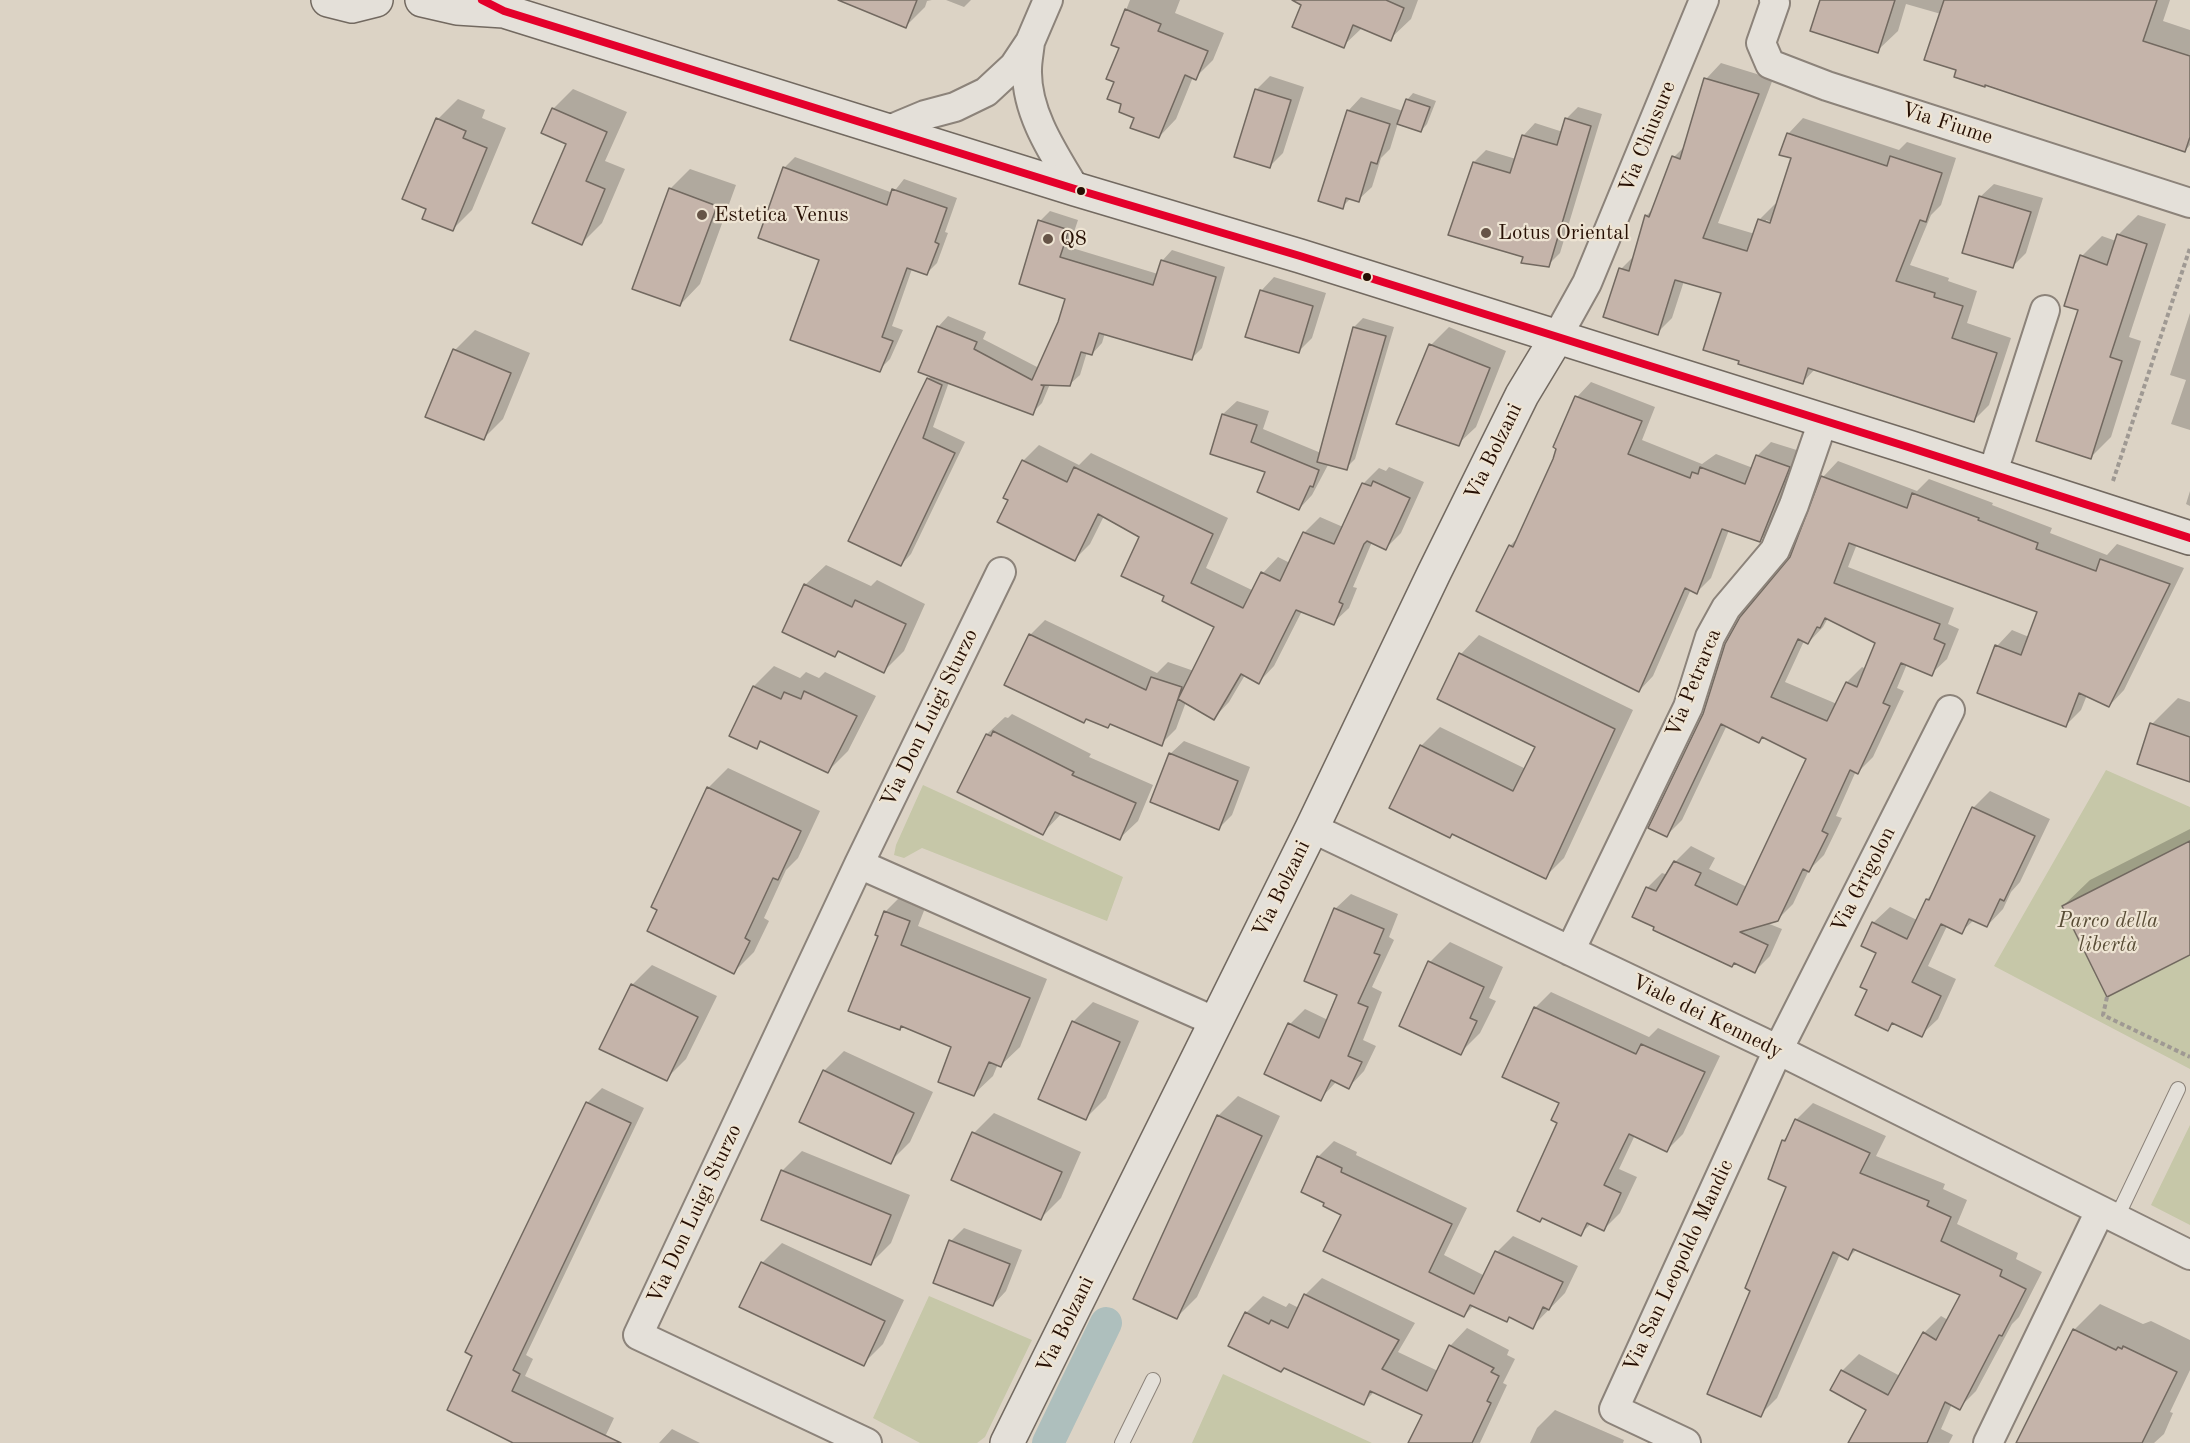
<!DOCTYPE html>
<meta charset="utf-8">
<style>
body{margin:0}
canvas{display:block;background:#dcd3c5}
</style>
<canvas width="2190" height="1443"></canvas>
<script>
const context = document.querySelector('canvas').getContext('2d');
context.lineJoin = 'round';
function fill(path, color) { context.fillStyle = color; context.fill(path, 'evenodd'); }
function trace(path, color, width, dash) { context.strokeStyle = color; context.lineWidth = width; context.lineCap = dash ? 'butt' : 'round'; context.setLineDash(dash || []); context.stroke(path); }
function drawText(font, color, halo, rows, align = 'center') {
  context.font = font + ' "Old Standard TT",serif'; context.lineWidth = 4.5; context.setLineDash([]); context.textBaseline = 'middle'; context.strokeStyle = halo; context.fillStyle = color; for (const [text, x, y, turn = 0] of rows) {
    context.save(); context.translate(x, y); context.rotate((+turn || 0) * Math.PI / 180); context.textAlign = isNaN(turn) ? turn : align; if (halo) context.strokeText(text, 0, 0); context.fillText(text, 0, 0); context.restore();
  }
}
fill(new Path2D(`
 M2106,770l84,37v262l-196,-103z
 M923,785l200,92 -16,44 -185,-73 -18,10 -10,-3 2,-10z
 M2190,1125v100l-39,-20z
 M929,1296l103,44 -47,97 -8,6h-57l-47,-25z
 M1223,1374l149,69h-180z`), '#c6c7a8');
fill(new Path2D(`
 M849,0h83l-5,1 -2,6 -20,20z
 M946,0h25l-7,7z
 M1130,0h50l-5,13 49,20 -11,27 -18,18 -2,-1 -17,42 -17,18 -36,-34 -7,-22 5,-34 -8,-3z
 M1298,0h120l-7,19 -21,20 -28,-11 -19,18 -39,-44z
 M1822,0h348l-7,21 27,9v115l-5,6 -227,-82 -17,-55 -35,-10 -8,27 -21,20z
 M1721,63l52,16 -55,144 37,11 4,-14 16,-16 2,1 16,-48 -5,-23 15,-16 96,32 8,-8 49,16 -15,47 -10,10 -21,50 39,13 -1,3 29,10 -10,32 44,15 -22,67 -15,15 -159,-51 -12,13 -80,-90 -39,-11 -12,37 -15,15 -36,-64 14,-14 11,-39 8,-8 20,-51 12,-12 20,-66zM1766,220l12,4h-12z
 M1270,76l34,11 -21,66 -13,13 -14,-76z
 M573,89l54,23 -22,49 20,8 -23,54 -20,20 -14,-100 -15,-34z
 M1413,93l23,8 -9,23 -6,7 -23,-8 -8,26 -9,9 -9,29 -14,13 -7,-2 -9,9 6,-96 13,-14 42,14 4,-11z
 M458,99l27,11 -3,8 24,10 -34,82 -20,20 -24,-21 10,-90z
 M1578,107l24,7 -42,139 -12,12 -23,-9 -51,-94 12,-12 30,9 7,-23 12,-13 28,9 3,-13z
 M795,157l98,36 11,-14 53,19 -12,34 3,1 -11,30 -11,11 -14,-5 -20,57 11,4 -13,29 -11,11 -58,-111 -37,-91z
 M690,169l46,16 -36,99 -20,21 -10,-116z
 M1994,184l49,14 -17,55 -13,13 -33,-69z
 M1050,211l28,9 -9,27 89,27 4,-13 10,-11 53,17 -23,81 -10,10 -87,-25 -3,10 -10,11 -5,-2 -7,23 -11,10 -19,-1 -8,19 -10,10 -83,-31 -16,45 32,15 -54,112 -10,11 27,-186 4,-4 6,-48 10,-11 38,16 -3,7 56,29 20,-45 8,-25 -27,-77z
 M2138,215l28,9 -37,113 12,4 -30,96 -20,20 -9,-201 20,-20 14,5 2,-6z
 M1274,277l52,16 -14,45 -14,14 -37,-61z
 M2190,313v117l-19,-6 15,-44 -16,-5z
 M1363,318l31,9 -39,132 -9,9 -17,-5 -17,32 -13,14 -32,-38 -55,-18 11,-39 14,-13 32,10 -6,18 58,24 33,-126z
 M1449,327l57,24 -30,76 -18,17 -60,-21 33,-78z
 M475,330l55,23 -27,66 -20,20 -28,-89z
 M1591,382l64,25 -13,33 60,24 14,-10 37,14 4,-12 14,-14 32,10 -28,73 -15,15 -31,-10 -18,48 -14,14 -6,-3 -38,87 -14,15 -129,-145 10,-11 34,-76 23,-62z
 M1039,445l40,20 12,-12 137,65 -22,50 48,23 9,-18 15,-16 12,6 14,-30 16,-16 23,10 20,-43 16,-16 7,3 3,-4 35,15 -23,51 -15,15 -14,-6 -19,45 4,1 -8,20 -16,15 -31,-12 -28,55 -15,16 -14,-7 -16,27 -15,16 -28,-16 -10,27 -15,15 -50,-21 -3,3 -78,-91 15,-15 112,53 11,-11 26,9 22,-45 -50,-31 -25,-59 -37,-20 -14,28 -15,15 -70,-61 18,-37z
 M1838,461l79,30 12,-12 64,24 -1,2 60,23 -2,5 57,22 10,-11 67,24 -60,122 -15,16 -22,-11 -6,15 -15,15 -87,-33 18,-46 15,-16 17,7 10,-25 -182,-68 -9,23 106,41 -6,16 11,5 -12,30 -16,15 -24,-10 -10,24 7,3 -31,66 -15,15 -2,-1 -20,45 6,2 -18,37 -15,15 -16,34 -16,16 -10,3 15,6 -12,27 -15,15 -108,-83 15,-15 6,2 7,-13 16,-16 24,12 -6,11 38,18 61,-129 -45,-22 -5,5 -31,-16 -45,95 -15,15 125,-278 31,-80zM1828,618l49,24 -11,27 -4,-2 -15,15 -10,22 -52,-22 19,-41 4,2 15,-16z
 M2190,491v15l-4,-2z
 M826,565l45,21 6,-6 48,24 -21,47 -20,20 -44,-21 -5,6 -30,-71z
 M1479,635l154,75 -69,148 -19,19 -124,-131 19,-19 86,42 11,-23 -76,-92z
 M774,666l26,12 6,-6 13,6 6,-6 51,24 -28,55 -20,20 -65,-31 -7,7 -2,-61z
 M2178,698l12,4v78l-38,-56z
 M1012,714l79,40 -2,3 64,28 -15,36 -18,17 -58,-25 -19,20 -84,-41 28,-58 18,-17 3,1z
 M1184,741l66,26 -18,48 -13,13 -49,-74z
 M728,768l92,43 -22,47 -12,12 -22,48 5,3 -15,31 -20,20 -26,-184z
 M1990,791l60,28 -30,63 -9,10 -8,17 -16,17 -13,-6 -13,12 -14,-6 -19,40 28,13 -18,40 -17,16 -27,-13 -6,7 -19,-40 9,-37 -5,-29 17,-16 27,13 10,-21 7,-7 40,-85z
 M2190,829v125l-127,-48 27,-26z
 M904,893l23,10 -9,23 129,53 -27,68 -19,18 -3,-1 -5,12 -19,18 -21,-48 -50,-21 -3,3 -20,-93 5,-23z
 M1351,894l47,20 -9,23 5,3 -22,47 10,5 -19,48 13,6 -12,25 -15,16 -12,-6 -17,18 -30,-75 15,-15 23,11 11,-26 -4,-85z
 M1450,942l53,25 -14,31 7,3 -16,32 -20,20 -30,-91z
 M652,965l65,31 -31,63 -20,20 -34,-94z
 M1551,992l98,45 9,-9 62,28 -37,78 -16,16 -32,-15 -16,34 18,8 -17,36 -16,16 -12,-6 -12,11 -37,-17 -3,3 19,-98 2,-20 -26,-94z
 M1093,1002l46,19 -33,77 -20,20 -13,-96z
 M844,1051l89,41 -23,50 -20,20 -66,-91z
 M602,1088l42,20 -118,247 7,4 -8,17 89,42 -12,25h-83l-70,-34 138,-306z
 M1238,1096l42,20 -83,181 -20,20 41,-201z
 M1813,1103l73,33 -10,20 69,28 -2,5 24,11 -10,24 61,29 -2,6 26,13 -23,45 -7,7 -36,67 -17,17 -7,-4 -11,25 12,6 -4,8h-100l19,-34 -36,-19 10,-19 17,-17 41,22 24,-43 17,-17 7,4 14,-26 -105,-45 -9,9 -8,-4 -63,144 -17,17 -8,-125 36,-104 -5,-45 6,-7 7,-14z
 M994,1113l87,39 -20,46 -20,20 -67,-85z
 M1334,1141l23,11 -1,3 111,53 -23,47 41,21 12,-24 16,-16 65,30 -13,27 -33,34 -21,-11 -5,5 -32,-16 -10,11 -121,-102 -25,-57z
 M802,1151l108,44 -19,48 -20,20 -89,-92z
 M964,1228l58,22 -16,41 -13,14 -42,-64z
 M782,1243l122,57 -21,44 -20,20 -101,-101z
 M1322,1278l93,45 -17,29 40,19 13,-26 16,-17 42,22 -2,5 8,4 -12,24 4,2 -27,58h-55l-1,-28 -49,-24 -12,12 -117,-90 17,-17 23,11 3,-4 10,5 6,-13z
 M2100,1304l43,20 8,-3 39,19v30l-20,42 3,1 -9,21 -10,9h-123l43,-113z
 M1555,1410l69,30 -1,3h-93l7,-15z
 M672,1429l28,14h-41z`), '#0003');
trace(new Path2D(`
 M1048,1443l58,-120`), '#aebfbd', 32);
const building = new Path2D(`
 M838,0h79l-11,28z
 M1292,0h94l18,8 -13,33 -38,-16 -9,23 -52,-21 9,-22z
 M1820,0h75l-17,53 -68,-22z
 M1944,0h213l-14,41 47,15v81l-5,15 -200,-67v2l-31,-10 2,-7 -32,-10z
 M1125,9l36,15 -3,7 50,20 -12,29 -11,-5 -26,63 -29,-10 4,-10 -15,-6 2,-8 -14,-5 7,-17 -8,-3 13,-31 -8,-3z
 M1704,78l55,16 -56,144 44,13 11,-32 12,4 21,-65 -12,-3 8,-22 100,33 3,-10 52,17 -16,49 -6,-2 -24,61 39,12 -1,4 29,9 -11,32 45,15 -23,69 -166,-54 -5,16 -65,-20 1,-3 -36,-11 18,-57 -46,-13 -17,55 -55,-18 16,-49 10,3 16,-56 4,2 23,-61 8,3z
 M1255,89l36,11 -21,68 -36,-11z
 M1406,99l24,8 -9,25 -24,-8z
 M552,108l55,24 -21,49 19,8 -23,56 -50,-22 34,-79 -25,-11z
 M1347,110l43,14 -13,40 -6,-2 -12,40 -13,-4 -3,11 -25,-8z
 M436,118l30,13 -3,7 24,10 -34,83 -31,-12 4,-10 -24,-10z
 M1565,118l26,8 -42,141 -28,-4 2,-6 -75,-22 25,-73 37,11 12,-38 35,10z
 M783,167l104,38 5,-16 55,19 -12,34 4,2 -12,31 -20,-7 -25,69 11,4 -13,31 -90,-32 29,-80 -61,-22z
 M669,188l48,18 -37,100 -48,-17z
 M1979,196l52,16 -18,56 -51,-15z
 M1038,220l31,10 -9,27 93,28 8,-25 55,17 -24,83 -93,-27 -7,22 -11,-3 -11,34 -29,-1 3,1 -11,29 -115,-43 19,-46 40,16 -3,7 58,31 26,-58 7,-23 -46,-15z
 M2117,234l30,10 -37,113 12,4 -31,98 -55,-18 42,-131 -14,-4 16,-51 27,10z
 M1260,290l53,16 -14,47 -54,-16z
 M1353,327l33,9 -39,134 -30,-8z
 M1429,344l61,24 -31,78 -63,-22z
 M453,349l58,24 -27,67 -59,-23z
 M927,378l15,7 -19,53 32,15 -54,113 -53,-25z
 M1575,396l67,25 -14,33 62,24 2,-6 6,2 2,-7 45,17 11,-29 34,12 -30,75 -38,-13 -25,65 -12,-6 -46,104 -163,-81 33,-66 4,2 40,-88 3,-10 -3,-2z
 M1222,414l35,11 -6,17 68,28 -6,17 -3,-1 -11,24 -42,-18 8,-20 -55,-18z
 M1022,460l45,22 7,-15 139,67 -22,49 52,25 18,-36 19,9 23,-49 31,12 28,-61 9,3 2,-5 37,17 -24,52 -19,-9 -3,3 -25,58 4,2 -9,21 -38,-15 -37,74 -18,-10 -27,46 -36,-21 36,-72 -52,-26 2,-5 -43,-20 18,-39 -41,-23 -23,47 -78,-39 11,-22 -5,-2z
 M1821,476l86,32 5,-15 67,25 -1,2 60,23 -2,6 60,22 4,-12 70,25 -61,123 -30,-14 -13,34 -89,-34 18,-48 26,10 16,-43 -188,-69 -15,40 106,41 -6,15 11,5 -13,32 -31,-13 -18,40 7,3 -32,68 -8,-4 -28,61 6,3 -19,38 -6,-3 -25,52 -38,11 28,13 -13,28 -21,-10 -2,4 -79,-37 1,-3 -22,-10 14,-30 10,4 18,-30 27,12 -6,12 42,20 69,-146 -44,-22 -3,6 -38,-19 -54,113 -19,-9 55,-114 22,-70 15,-27 50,-60zM1825,618l50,25 -18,44 -11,-5 -19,39 -56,-24 27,-58 10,5 9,-17 3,1z
 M804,584l48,23 3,-7 51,24 -22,49 -46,-22 -3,6 -53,-25z
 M1029,634l117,56 5,-13 31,10 -20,59 -52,-22 -2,4 -22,-9 -2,4 -80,-38z
 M1459,653l156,76 -69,150 -94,-45 -2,4 -61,-30 31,-63 93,46 22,-44 -98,-48z
 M753,686l28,13 3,-7 17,7 3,-8 53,25 -29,57 -68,-32 -3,8 -28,-13z
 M2150,723l40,14v45l-53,-18z
 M993,731l81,41 -2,3 64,28 -16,37 -65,-28 -12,23 -86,-43 29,-58 5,2z
 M1169,753l69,28 -19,49 -69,-28z
 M707,787l94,44 -23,49 -5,-2 -28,60 5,3 -16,33 -87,-43 10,-21 -6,-3z
 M1972,807l63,29 -31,65 -4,-2 -13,28 -18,-8 -7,15 -21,-10 -29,58 29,14 -19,41 -30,-14 -4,8 -33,-16 12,-25 -7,-3 16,-34 -15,-7 11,-24 35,17 19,-40 3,1z
 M2190,841v114l-83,42 -45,-91z
 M1334,908l50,21 -10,24 6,2 -22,48 10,4 -20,49 14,6 -13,27 -18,-9 -10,21 -57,-27 24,-51 31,15 18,-43 -33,-14z
 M884,911l26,10 -9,24 129,53 -29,69 -12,-5 -15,34 -36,-14 13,-35 -50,-21 -1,4 -52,-19 30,-75 -3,-1z
 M1428,961l56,26 -14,31 7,3 -16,34 -62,-29z
 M631,984l67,33 -31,64 -68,-32z
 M1534,1007l102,47 5,-10 64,28 -38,80 -38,-18 -25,51 17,8 -17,38 -17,-8 -6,13 -39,-18 -2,4 -23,-11 40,-88 -6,-3 8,-17 -57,-26z
 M1072,1021l48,21 -34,78 -48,-21z
 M823,1070l91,43 -23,51 -92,-42z
 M586,1102l45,21 -118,247 7,4 -8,17 109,52h-108l-66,-33 25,-54 -7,-4z
 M1217,1115l45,21 -85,183 -44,-20z
 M1795,1119l75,34 -10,20 69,28 -2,5 24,11 -10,24 61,29 -2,6 26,13 -24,47 -3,-1 -39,75 -15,-8 -18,41h-79l18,-33 -36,-20 11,-20 47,25 35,-63 13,8 24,-45 -107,-46 -5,11 -15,-8 -72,165 -54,-23 43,-103 -5,-3 41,-101 -18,-8 14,-39 3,1z
 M972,1132l90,40 -21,48 -90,-40z
 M1317,1156l25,12 -1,4 111,52 -23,48 45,22 21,-43 68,31 -14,28 -6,-3 -10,22 -24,-12 -2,5 -37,-17 -6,12 -141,-66 18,-36 -18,-9 1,-3 -23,-11z
 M781,1170l110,45 -20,50 -110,-45z
 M949,1240l61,24 -17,42 -60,-23z
 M761,1262l124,59 -21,45 -125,-59z
 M1304,1294l95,46 -17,29 45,22 22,-46 45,23 -3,4 8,4 -12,25 4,2 -19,40h-64l14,-28 -52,-24 -6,14 -80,-37 -3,4 -53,-26 17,-34 24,12 2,-4 17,8z
 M2073,1329l43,21 2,-3 4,2 1,-3 54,26 -35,71h-126z`);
fill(building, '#c5b4aa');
trace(building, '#726960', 1.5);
const lane = new Path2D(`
 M2116,1219l62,-130
 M1122,1443l31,-63`);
const street = new Path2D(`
 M1774,0l1,3 -14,40 9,21 57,22 363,117
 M1030,42c-1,10 -3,19 -3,28 -1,43 27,84 48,119
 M889,130l36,-15 30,-8 31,-15 28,-26 16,-24 18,-42
 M1557,337l30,-54 117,-283
 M1992,475l53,-165
 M1312,828l450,214 428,213
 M859,864l357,158
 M1570,951l118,-244 22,-70 16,-29 49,-58 19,-45 29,-84
 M867,1443l-229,-108 221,-471 142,-292
 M1686,1443l-72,-34 164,-359 172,-340
 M1988,1443l112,-232`);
const secondary = new Path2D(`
 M328,0l24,6 24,-6
 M422,0l35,8 47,3
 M482,0l22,11 571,178 225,67 608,191 282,91
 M1007,1443l305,-615 122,-255 88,-178 35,-58`);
trace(lane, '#8c837a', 16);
trace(street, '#8c837a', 32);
trace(secondary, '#726960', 36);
trace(new Path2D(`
 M2113,481l77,-233
 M2107,997l-4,18 87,42`), '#9f9993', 4, [4.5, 3]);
trace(lane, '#e4e0d9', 14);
trace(street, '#e4e0d9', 28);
trace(secondary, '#e4e0d9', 33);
trace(new Path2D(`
 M482,0l22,11 571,178 225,67 608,191 282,91`), '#e4002b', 8);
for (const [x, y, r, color] of [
 [1081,191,5,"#260f03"],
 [702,215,6,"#665447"],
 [1486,233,6,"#665447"],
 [1048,239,6,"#665447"],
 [1367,277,5,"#260f03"]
]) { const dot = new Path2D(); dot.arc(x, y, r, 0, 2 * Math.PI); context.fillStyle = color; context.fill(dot); trace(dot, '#eee4d3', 2); }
drawText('21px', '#260f03', '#eee4d3', [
 ["Via Fiume",1947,124,18],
 ["Via Chiusure",1648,137,-68],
 ["Via Bolzani",1494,452,-64],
 ["Via Petrarca",1694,683,-68],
 ["Via Don Luigi Sturzo",930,718,-64],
 ["Via Grigolon",1864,880,-63],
 ["Via Bolzani",1282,889,-64],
 ["Viale dei Kennedy",1707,1017,26],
 ["Via Don Luigi Sturzo",695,1214,-65],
 ["Via San Leopoldo Mandic",1679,1266,-65],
 ["Via Bolzani",1066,1325,-64]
]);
drawText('21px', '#260f03', '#eee4d3', [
 ["Estetica Venus",714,215],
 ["Lotus Oriental",1498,233],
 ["Q8",1060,239]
], 'left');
drawText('italic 21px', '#584c35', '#eee4d3', [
 ["Parco della",2108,921],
 ["libertà",2108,945]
]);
</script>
